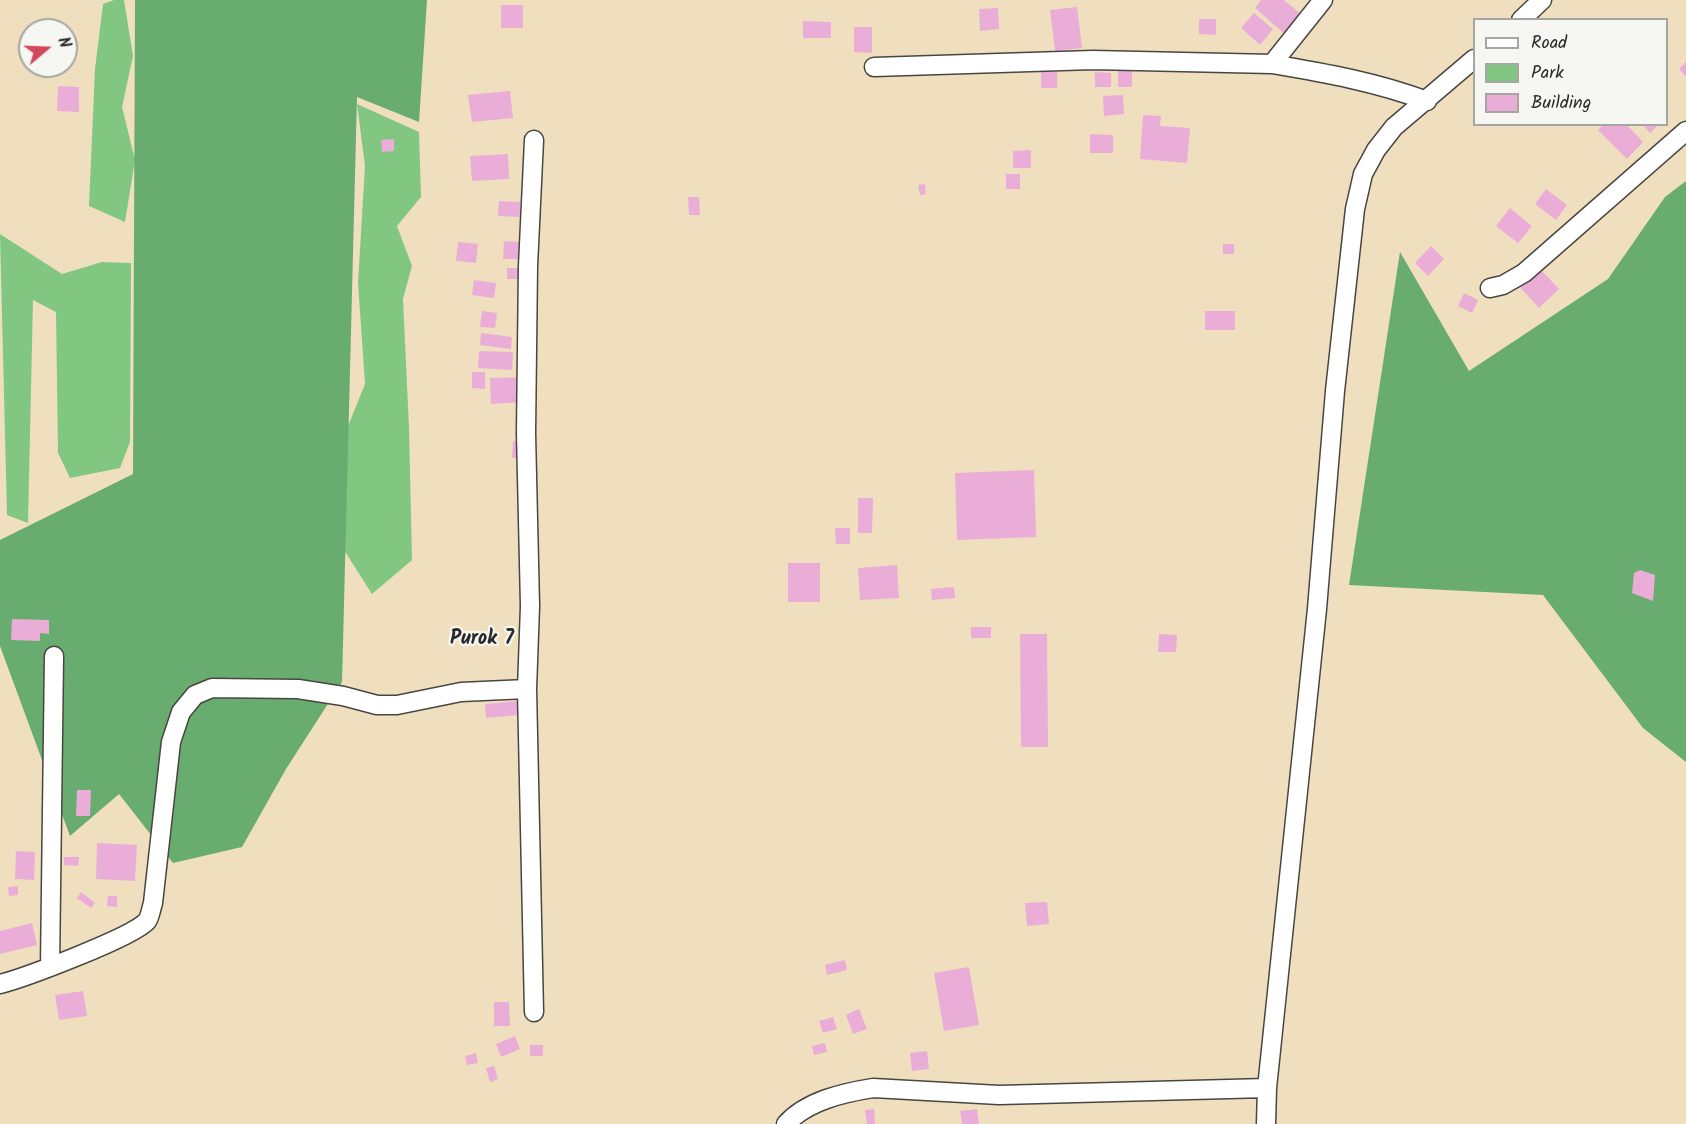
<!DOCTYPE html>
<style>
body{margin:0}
#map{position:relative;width:1686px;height:1124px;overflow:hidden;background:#efdfbf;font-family:Kalam,sans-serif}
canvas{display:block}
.legend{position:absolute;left:1473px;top:18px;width:195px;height:108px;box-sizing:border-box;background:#f6f6f2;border:2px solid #a5a5a2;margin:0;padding:8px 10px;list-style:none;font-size:18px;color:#2b2b2b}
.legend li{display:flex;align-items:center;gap:12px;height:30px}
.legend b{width:30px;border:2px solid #a5a5a2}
.north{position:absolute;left:18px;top:18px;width:60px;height:60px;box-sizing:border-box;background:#f6f6f2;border:2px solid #a5a5a2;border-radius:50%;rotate:71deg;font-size:16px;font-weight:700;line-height:24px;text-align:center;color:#2b2b2b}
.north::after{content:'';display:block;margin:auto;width:21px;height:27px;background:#d1495b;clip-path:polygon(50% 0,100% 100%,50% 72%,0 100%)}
</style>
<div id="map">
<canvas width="1686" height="1124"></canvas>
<ul class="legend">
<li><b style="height:8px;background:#fff"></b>Road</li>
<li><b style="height:16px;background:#81c782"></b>Park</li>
<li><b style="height:16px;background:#eaadd8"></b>Building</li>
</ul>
<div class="north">N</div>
</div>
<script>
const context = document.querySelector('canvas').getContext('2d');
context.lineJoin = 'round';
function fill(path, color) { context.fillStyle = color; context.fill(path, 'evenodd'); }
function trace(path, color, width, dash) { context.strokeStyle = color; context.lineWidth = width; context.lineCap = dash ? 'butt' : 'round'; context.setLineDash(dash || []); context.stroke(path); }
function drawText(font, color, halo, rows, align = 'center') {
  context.font = font + ' Kalam,sans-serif'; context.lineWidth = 4.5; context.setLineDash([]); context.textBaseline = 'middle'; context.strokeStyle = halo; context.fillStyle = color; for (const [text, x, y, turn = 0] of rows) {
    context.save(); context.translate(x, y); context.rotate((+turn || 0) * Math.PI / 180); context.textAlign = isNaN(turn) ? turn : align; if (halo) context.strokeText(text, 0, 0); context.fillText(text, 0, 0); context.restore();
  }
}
fill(new Path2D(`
 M114,0h10l9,56 -11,51 13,53 -10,62 -36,-16 6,-137 8,-65z
 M357,104l62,28 2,65 -24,29 15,40 -9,33 6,129 3,132 -40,34 -35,-55 7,-103 21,-52 -7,-101 7,-117z
 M0,234l62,40 40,-12 29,1 -1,179 -10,26 -50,10 -12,-25 -2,-141 -23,-12 -5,223 -21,-8z`), '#81c782');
fill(new Path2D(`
 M135,0h292l-8,122 -62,-25 -15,585 -56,87 -44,78 -69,16 -54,-69 -49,42 -70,-190v-106l133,-66z
 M1686,181v581l-43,-34 -100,-133 -194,-10 51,-333 69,119 139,-92 57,-82z`), '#68ac70');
fill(new Path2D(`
 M1261,0h23l18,15 -16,20 -31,-27z
 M501,5h22v23h-22z
 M1077,7l5,41 -27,3 -5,-41z
 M998,8l1,21 -19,2 -1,-22z
 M1254,13l19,16 -13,16 -19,-17z
 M1199,19h17v16l-17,-1z
 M803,21l28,1v16h-28z
 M854,27h18v26l-18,-1z
 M1686,62v15l-7,-8z
 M1118,69l14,1v17h-14z
 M1041,72h16v16h-16z
 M1095,72l16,1v14h-16z
 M58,86l21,1v25l-22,-1z
 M510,91l3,27 -41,4 -4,-27z
 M1123,95l1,19 -20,2 -1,-20z
 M1143,115l18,1 -1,10 30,2 -3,35 -47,-4z
 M1604,124h22l17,18 -16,17 -29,-29z
 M1642,124h17l-9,9z
 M1090,134l23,1v18h-23z
 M394,139v12l-12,1 -1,-12z
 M1031,150v18h-18v-17z
 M508,154l1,25 -37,2 -2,-25z
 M1006,174h14v15h-14z
 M925,184l1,10 -6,1 -2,-10z
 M1546,189l21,16 -11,15 -21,-16z
 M688,197h11l1,18h-11z
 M499,201l21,1v15l-22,-1z
 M1510,208l22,18 -14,17 -22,-17z
 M504,241l15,1 -1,17h-15z
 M458,242l20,2 -2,19 -20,-2z
 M1223,244h11v10h-11z
 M1431,246l13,13 -16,17 -13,-13z
 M1538,267l21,22 -20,19 -20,-22z
 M507,268h13v11h-13z
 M474,280l22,3 -2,15 -22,-3z
 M1464,293l14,7 -6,13 -14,-7z
 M482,311l15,2 -2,15 -15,-1z
 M1205,311h30v19h-30z
 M481,333l31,4 -1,12 -31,-4z
 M479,351l34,1 -1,18 -34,-2z
 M472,372h13v17l-13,-1z
 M525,377l1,25 -35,2 -1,-26z
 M513,441l11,1 -1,17 -11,-1z
 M1034,470l2,67 -79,3 -2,-67z
 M858,498h15l-1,35h-14z
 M835,528h15v16h-14z
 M788,563h32v39h-32z
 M897,565l2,33 -39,2 -2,-32z
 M1640,570l15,5 -2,26 -21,-8 2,-20z
 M954,587l1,11 -23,2 -1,-11z
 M12,619l37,1v14l-9,-1v8l-29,-1z
 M971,627h20v11h-20z
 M1020,634h27l1,113h-27z
 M1159,634l18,1 -1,17h-18z
 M518,701l1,14 -33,3 -1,-14z
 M77,790h14l-1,26h-14z
 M97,843l40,2 -2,36 -39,-2z
 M16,851l19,1 -1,28 -19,-1z
 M64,857h15l-1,9 -14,-1z
 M18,886v9l-9,1 -1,-9z
 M81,892l14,11 -4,5 -14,-10z
 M108,896h9v11l-10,-1z
 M1047,902l2,22 -22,2 -2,-23z
 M32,923l5,22 -37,9v-23z
 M845,960l2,10 -20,5 -2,-10z
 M969,967l10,58 -35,6 -10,-58z
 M83,991l4,25 -28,4 -4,-25z
 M494,1002h15l1,24h-16z
 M859,1009l8,20 -14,5 -7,-19z
 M833,1017l4,12 -14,4 -4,-12z
 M515,1036l5,13 -19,8 -5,-13z
 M825,1043l2,9 -13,3 -2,-9z
 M530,1045h13v11h-13z
 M927,1051l2,18 -17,2 -2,-18z
 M476,1053l2,10 -11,2 -2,-9z
 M494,1066l4,13 -8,3 -4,-14z
 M874,1109l1,15h-8l-2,-14z
 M977,1109l2,15h-17l-2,-13z`), '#eaadd8');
const street = new Path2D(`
 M1521,20l21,-20
 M1272,64c53,9 104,18 155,37
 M874,67l219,-7 179,4 51,-64
 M534,140l-6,126 -2,167 4,173 -3,83 7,323
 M1490,288l13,-3 21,-12 162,-142
 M50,967l4,-311
 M0,984c24,-6 133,-47 147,-63 3,-4 4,-12 6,-18l18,-161 10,-30 14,-17 17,-7 86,1 45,7 34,9h20l64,-13 66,-3
 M786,1124c21,-23 56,-31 87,-36l126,7 268,-7
 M1266,1124l1,-36 50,-479 18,-218 20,-182 8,-35 13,-24 18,-23 80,-68`);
trace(street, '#484641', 21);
trace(street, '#fff', 18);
drawText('bold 20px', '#2b2b2b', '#f6f6f2', [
 ["Purok 7",482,641]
]);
</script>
